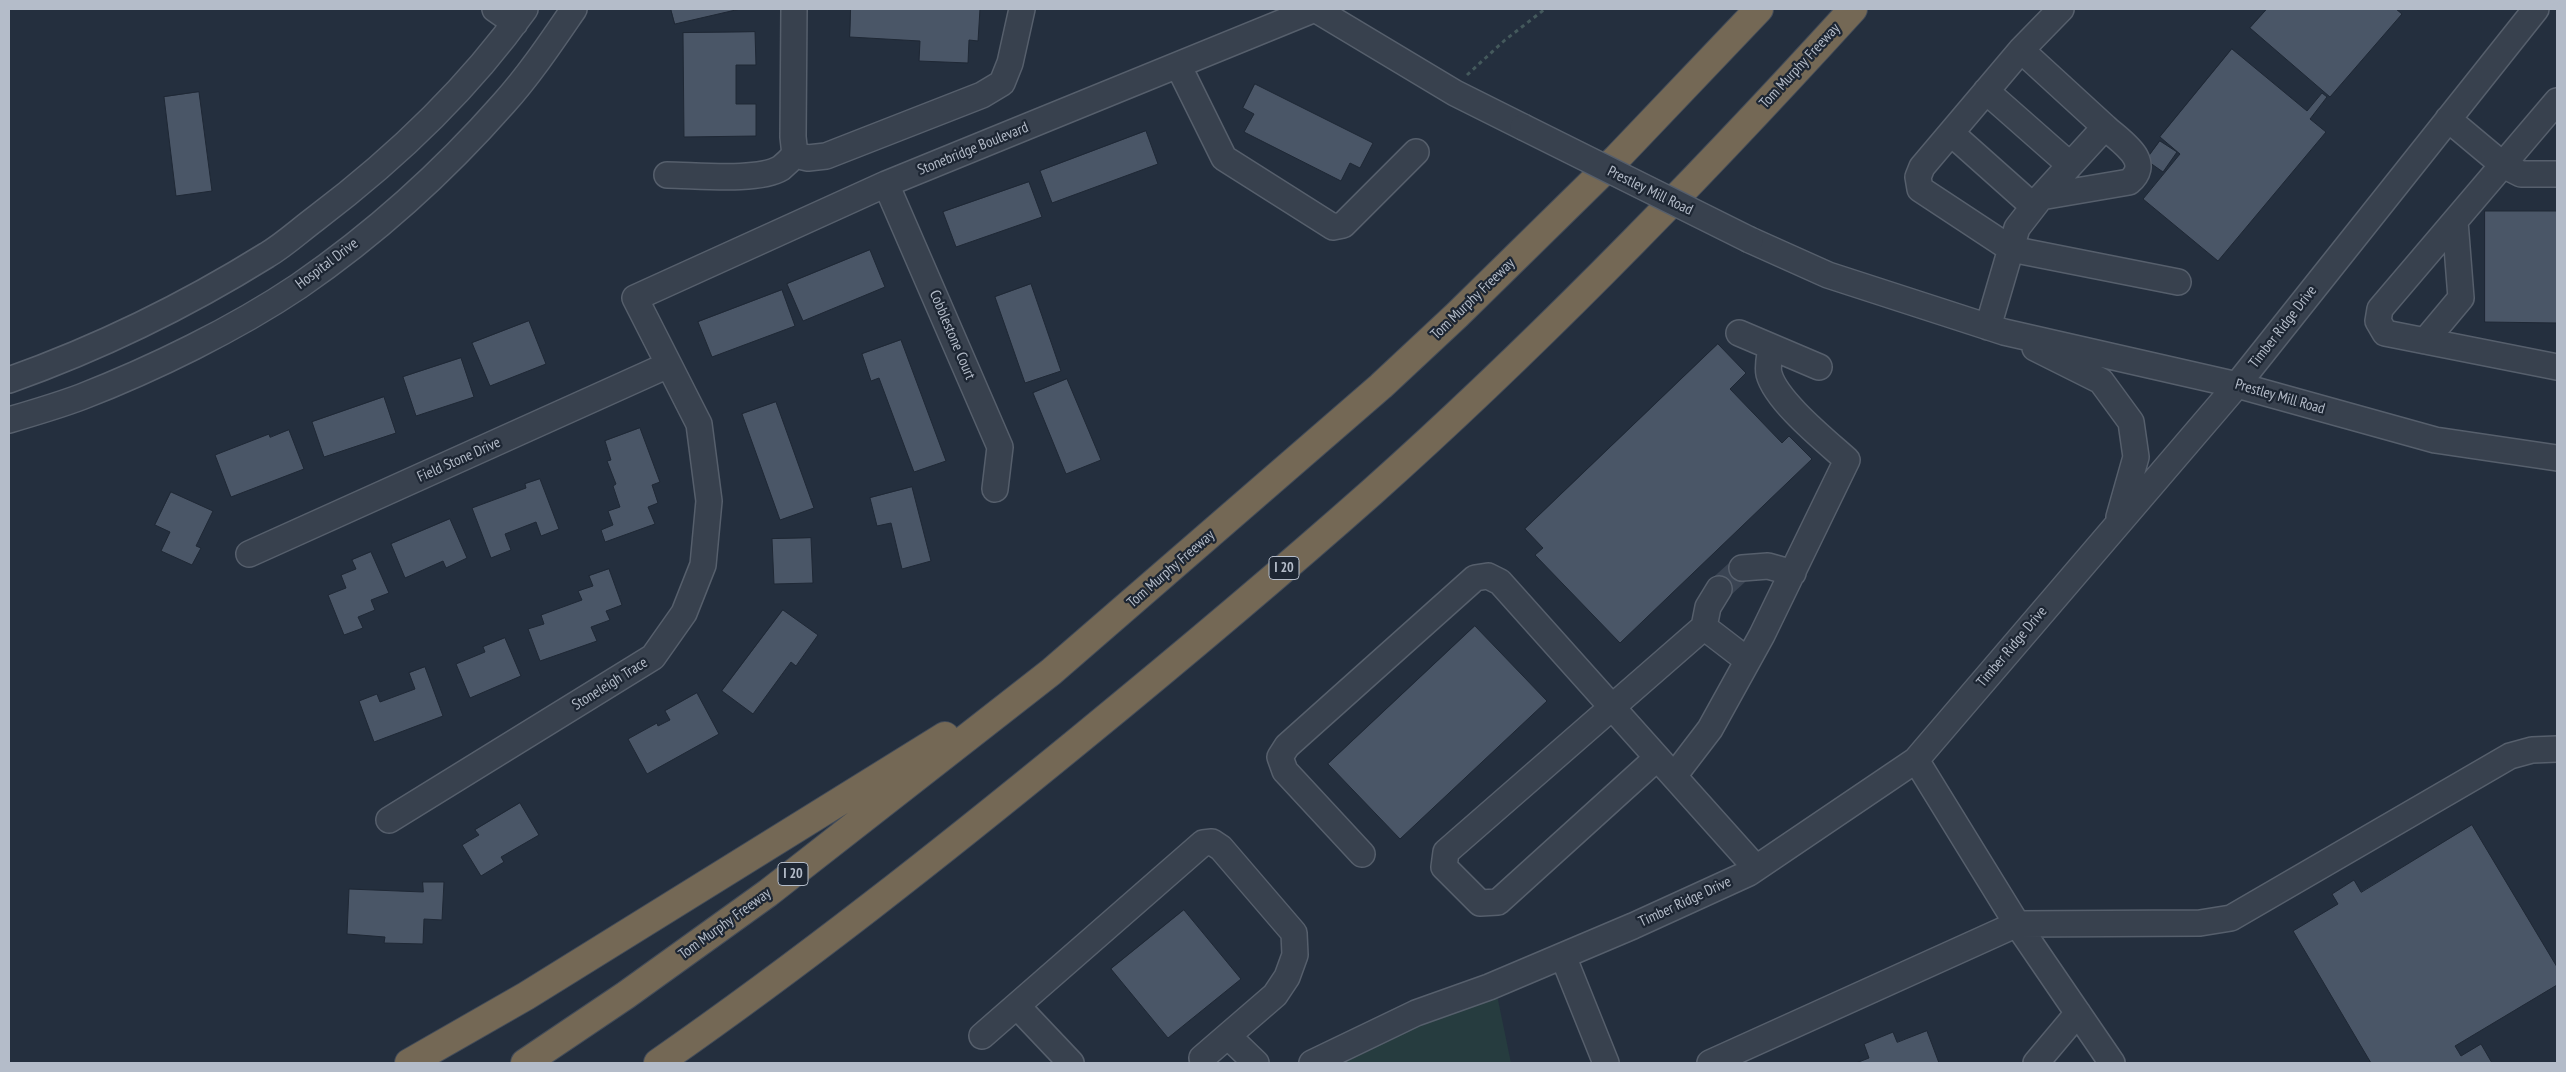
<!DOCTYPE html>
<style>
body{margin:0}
#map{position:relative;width:2566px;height:1072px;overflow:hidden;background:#242f3e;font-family:"PT Sans Narrow",sans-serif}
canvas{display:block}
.frame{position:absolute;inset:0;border:10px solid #b4bcc9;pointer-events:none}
</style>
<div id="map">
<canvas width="2566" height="1072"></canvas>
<div class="frame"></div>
</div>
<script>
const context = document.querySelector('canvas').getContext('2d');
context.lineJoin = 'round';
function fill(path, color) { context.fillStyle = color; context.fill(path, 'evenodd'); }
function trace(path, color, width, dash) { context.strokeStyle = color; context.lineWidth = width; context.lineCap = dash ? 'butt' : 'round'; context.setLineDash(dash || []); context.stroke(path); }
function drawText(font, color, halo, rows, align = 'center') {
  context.font = font + ' "PT Sans Narrow",sans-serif'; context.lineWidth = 4.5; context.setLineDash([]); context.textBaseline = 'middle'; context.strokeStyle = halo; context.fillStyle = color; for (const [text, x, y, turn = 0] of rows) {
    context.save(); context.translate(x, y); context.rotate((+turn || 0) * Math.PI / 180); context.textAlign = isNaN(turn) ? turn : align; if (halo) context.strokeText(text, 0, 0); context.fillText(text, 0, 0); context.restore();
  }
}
fill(new Path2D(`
 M1497,995l14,68h-189z`), '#263c3f');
const building = new Path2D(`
 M671,9h69l-65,15z
 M851,9h129l-2,32 -9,-1 -1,23 -49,-2 1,-20 -70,-4z
 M2267,9h129l6,5 -72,83 -80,-69z
 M755,32l1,33h-20v39h20v32l-72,1 -1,-104z
 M2232,49l75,62 15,-18 5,4 -17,22 16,13 -108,129 -75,-62 37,-45 -20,-17z
 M1255,84l118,59 -13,25 -10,-5 -9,18 -97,-49 10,-18 -11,-6z
 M199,92l13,99 -36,5 -12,-99z
 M1146,131l12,33 -106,39 -12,-32z
 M2160,141l17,11 -14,20 -17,-12z
 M1029,182l13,35 -86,30 -13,-35z
 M2485,211h72v112l-72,-1z
 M870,250l15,37 -82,34 -16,-37z
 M1031,284l30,87 -36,12 -30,-86z
 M782,290l13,36 -83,31 -14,-35z
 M529,321l17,43 -56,22 -18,-43z
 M901,340l45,121 -32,11 -35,-94 -8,3 -9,-27z
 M1718,344l28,29 -16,16 52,54 7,-7 23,23 -192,184 -85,-88 8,-7 -18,-19z
 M461,358l13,39 -58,19 -13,-39z
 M1067,379l34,81 -35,14 -33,-81z
 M384,397l12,36 -72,24 -12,-35z
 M776,402l38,106 -34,12 -38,-106z
 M640,428l20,54 -8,3 6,18 -10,4 7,17 -50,18 -4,-12 12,-5 -5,-14 12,-4 -7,-21 3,-2 -9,-23 4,-1 -6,-19z
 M289,430l15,39 -73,28 -16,-42 54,-21 1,3z
 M540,479l19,50 -18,7 -5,-14 -31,12 6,16 -20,8 -19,-50 54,-20 -1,-4z
 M912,487l19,74 -29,8 -11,-46 -14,3 -7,-28z
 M171,492l42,19 -17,35 5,2 -9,17 -31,-14 9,-19 -15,-7z
 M450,519l17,39 -21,10 -3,-7 -38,17 -14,-34z
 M811,538l2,45 -39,1 -2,-45z
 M371,552l18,41 -18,7 4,10 -17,7 5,11 -19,7 -16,-40 18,-7 -5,-13 15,-6 -4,-9z
 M609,569l13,36 -16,6 4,9 -19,7 6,14 -57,20 -12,-32 16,-5 -3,-9 41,-15 -4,-9 15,-5 -4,-10z
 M783,610l35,25 -22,31 -5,-4 -38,52 -31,-23z
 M1475,626l72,75 -147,138 -72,-75z
 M505,638l16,38 -51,22 -14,-34 29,-12 -2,-5z
 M425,667l18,49 -69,26 -15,-41 18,-7 3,8 35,-13 -6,-16z
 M697,693l22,41 -72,40 -19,-35 29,-16 1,3 12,-6 -5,-9z
 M520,803l19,32 -38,22 3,5 -23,14 -19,-31 17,-10 -4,-5z
 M2472,825l85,142v18l-102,61 6,10 20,-12 11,19h-121l-78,-132 45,-27 -6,-10 22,-14 7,12z
 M423,882h21l-2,38 -18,-1 -1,25 -39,-1 1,-6 -38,-3 2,-45 74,3z
 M1184,910l57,69 -73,59 -57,-69z
 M1927,1031l12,32h-83l13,-5 -5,-14 29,-12 4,10z`);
fill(building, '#4a5667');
trace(building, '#1f2835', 1);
trace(new Path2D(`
 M1719,589l23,-21`), '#3a4453', 25, [25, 12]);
const minor = new Path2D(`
 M495,9l20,14
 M794,9l-1,128 2,18 13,3 18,-2 156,-61 20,-12 8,-20 12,-54
 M1315,9l140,84 68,34
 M2021,50l-99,117 -4,10 2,12 91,60 167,33
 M1178,65l46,93 109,69 10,-2 73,-73
 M1986,91l84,74
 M2557,101l-177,208 -2,12 7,12 172,34
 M2448,119l55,46 18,9h36
 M1951,133l82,73
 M667,175c28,0 91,7 114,-7 5,-4 10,-9 14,-14
 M886,184l114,263 -5,42
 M2041,197l88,-15c25,-21 -8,-40 -24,-55
 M1750,240l78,35 176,57 233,53 198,55 122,18
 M1988,327l29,-99 24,-31 64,-70 -84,-77 40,-41
 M1739,333l80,34
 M2425,341l36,-43 -6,-77
 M2035,348l66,33 30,41 5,35 -17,60
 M9,380c90,-32 176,-74 258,-125 17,-10 32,-24 48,-36 78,-59 153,-130 210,-210
 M9,420c24,-7 48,-14 72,-23 72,-28 154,-68 218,-111 74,-51 146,-116 205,-183 26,-29 48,-62 70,-94
 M249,554l419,-189
 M1742,568l26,-2 25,7
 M1704,627l4,-20 11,-18
 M1657,758l-159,144 -18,1 -36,-36 2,-15 258,-225 43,33
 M1916,760l101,164 95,139
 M1674,776l36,-47 52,-94 85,-175c-21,-19 -71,-59 -78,-86 -2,-8 1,-19 2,-27
 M389,820l264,-163 31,-44 19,-48 6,-64 -10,-77 -64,-126 251,-114 429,-175
 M1362,854l-77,-83 -5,-14 7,-11 188,-168 13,-2 12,6 256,286
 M1563,956l43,107
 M1017,1006l54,57
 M982,1036l221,-193 9,-1 9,6 73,85 1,22 -8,22 -12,18 -73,63
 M1229,1037l27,26
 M1312,1063l104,-50 73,-26 144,-61 116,-53 167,-113 321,-375 299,-376
 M1710,1063l307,-139 183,-1 31,-5 279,-162 22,-6 25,-1
 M2036,1063l42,-50`);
const highway = new Path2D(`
 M409,1063l117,-67 419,-260
 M525,1063l101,-68 142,-102 283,-221 330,-286 76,-71 160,-157 142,-149
 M658,1063c145,-101 283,-210 420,-322 99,-81 198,-164 294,-249 169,-151 328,-315 481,-483`);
trace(minor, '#565f6c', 28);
trace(highway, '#434c59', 30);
trace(new Path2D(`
 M1467,75l38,-35 40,-31`), '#44595c', 3, [4, 4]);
trace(minor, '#38414e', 25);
trace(highway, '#746855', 28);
const minorBridge = new Path2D(`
 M1523,127l227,113`);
trace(minorBridge, '#565f6c', 28, []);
trace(minorBridge, '#38414e', 25);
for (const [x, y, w] of [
 [1284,568,30],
 [793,874,30]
]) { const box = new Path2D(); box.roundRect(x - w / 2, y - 11.5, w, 23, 4); context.fillStyle = '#1d2633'; context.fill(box); trace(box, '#b4bcc9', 1); }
drawText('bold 14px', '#b4bcc9', null, [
 ["I 20",1284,568],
 ["I 20",793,874]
]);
drawText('15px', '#b4bcc9', '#1d2633', [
 ["Tom Murphy Freeway",1800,66,-47],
 ["Stonebridge Boulevard",973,149,-22],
 ["Prestley Mill Road",1650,191,26],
 ["Hospital Drive",327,264,-37],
 ["Tom Murphy Freeway",1473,299,-44],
 ["Timber Ridge Drive",2283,327,-52],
 ["Cobblestone Court",952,335,67],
 ["Prestley Mill Road",2280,397,16],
 ["Field Stone Drive",459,460,-24],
 ["Tom Murphy Freeway",1171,569,-41],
 ["Timber Ridge Drive",2012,647,-50],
 ["Stoneleigh Trace",610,684,-32],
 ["Timber Ridge Drive",1685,902,-25],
 ["Tom Murphy Freeway",725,924,-36]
]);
</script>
